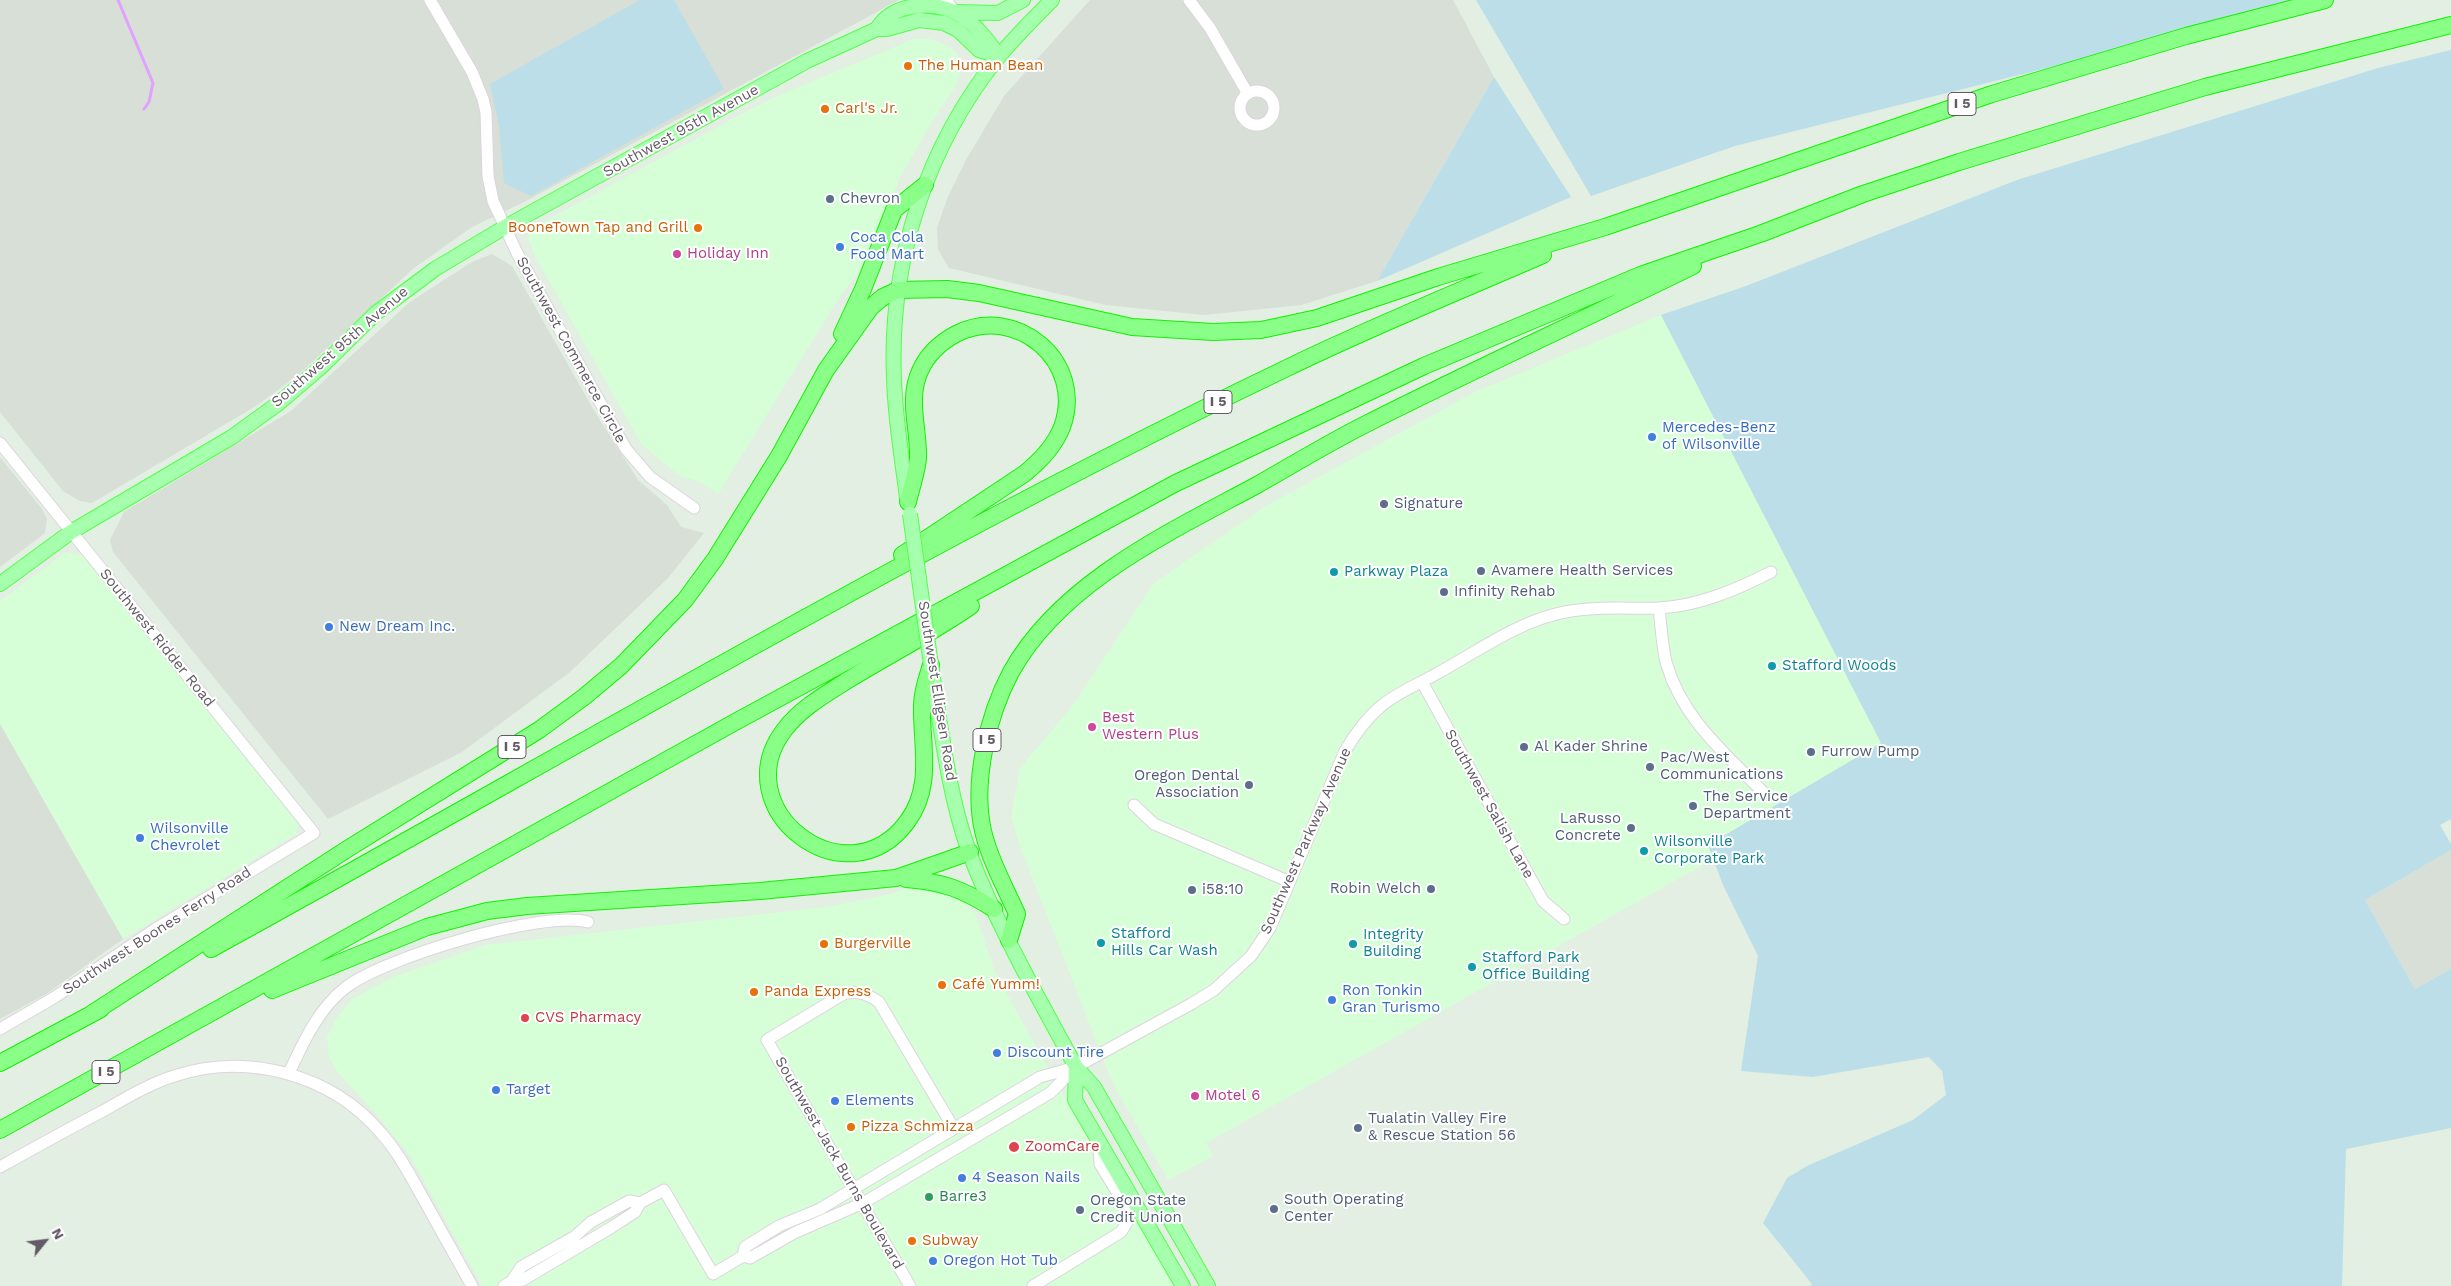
<!DOCTYPE html>
<meta charset="utf-8">
<style>
body{margin:0}
#map{position:relative;width:2451px;height:1286px;overflow:hidden;background:#e2efe2;font-family:"Work Sans",sans-serif}
canvas{display:block}
.north{position:absolute;left:20px;top:1216px;width:50px;height:50px;-webkit-text-stroke:4px #fff;paint-order:stroke;rotate:61deg;font-size:14px;font-weight:700;line-height:20px;text-align:center;color:#625a64}
.north::after{content:'';display:block;margin:auto;width:18px;height:22px;background:#625a64;clip-path:polygon(50% 0,100% 100%,50% 72%,0 100%)}
</style>
<div id="map">
<canvas width="2451" height="1286"></canvas>
<div class="north">N</div>
</div>
<script>
const context = document.querySelector('canvas').getContext('2d');
context.lineJoin = 'round';
function fill(path, color) { context.fillStyle = color; context.fill(path, 'evenodd'); }
function trace(path, color, width, dash) { context.strokeStyle = color; context.lineWidth = width; context.lineCap = dash ? 'butt' : 'round'; context.setLineDash(dash || []); context.stroke(path); }
function drawText(font, color, halo, rows, align = 'center') {
  context.font = font + ' "Work Sans",sans-serif'; context.lineWidth = 4; context.setLineDash([]); context.textBaseline = 'middle'; context.strokeStyle = halo; context.fillStyle = color; for (const [text, x, y, turn = 0] of rows) {
    context.save(); context.translate(x, y); context.rotate((+turn || 0) * Math.PI / 180); context.textAlign = isNaN(turn) ? turn : align; if (halo) context.strokeText(text, 0, 0); context.fillText(text, 0, 0); context.restore();
  }
}
fill(new Path2D(`
 M914,39h16l16,6 11,8 4,17 -6,17 -21,31 -34,59 -29,79 -31,40 -122,198 -17,-12 -21,-6 -38,-31 -107,-189 -7,-18 8,-12 196,-107 45,-23z
 M1661,315l246,436 -701,392 7,13 -45,24 -55,-96 -92,-235 -10,-32 9,-49 51,-60 83,-125 112,-77 211,-115z
 M65,553l17,2 217,267 -3,12 -173,105 -123,-215v-123z
 M913,887h27l20,8 15,18 21,62 89,159 8,25 31,54 12,7 37,66h-691l-72,-130 -32,-40 -39,-42 -10,-16 -2,-21 9,-18 15,-19 42,-23 93,-32 341,-38 55,-11z`), '#d6ffd7');
fill(new Path2D(`
 M0,0h899l-373,201 -54,26 -58,41 -116,107 -42,31 -164,97 -12,-2 -17,-10 -63,-79z
 M1090,0h363l41,77 -117,204 -76,24 -97,10 -98,-10 -157,-37 -11,-19 -1,-21 10,-29 19,-39 38,-64z
 M492,254l20,12 84,148 42,66 29,25 14,22 23,6 -36,45 -98,94 -108,80 -134,67 -215,-267 -3,-12 14,-28 167,-101 119,-109 62,-40z
 M0,457l42,52 5,10 -2,14 -45,34z
 M0,724l123,215 -77,55 -46,25z
 M2451,850v119l-36,20 -50,-89z`), '#d7dfd6');
fill(new Path2D(`
 M640,0h34l50,89 -193,107 -27,-13 -5,-57 -9,-42z
 M1476,0h843l-584,146 -144,50z
 M2451,50v769l-11,6 11,19v6l-86,50 50,89 36,-20v159l-105,21 -4,137h-532l2,-2 -49,-61 24,-45 20,-12 106,-46 33,-25 -4,-24 -13,-14 -116,20 -72,-6 17,-115 -35,-71 -15,-40 173,-102 -220,-428 85,-29 271,-106 361,-112z
 M1494,77l77,120 -194,84z`), '#bbdee9');
trace(new Path2D(`
 M118,0l35,83 -4,19 -5,7`), '#e0a1ff', 3);
const minor = new Path2D(`
 M430,0l42,72 11,27 3,13 2,64 5,25 24,52 109,196 24,28 44,31
 M946,0l9,12
 M1189,0l21,28 38,66
 M1240 108a17 17 0 1 1 34 0a17 17 0 1 1-34 0Z
 M0,443l314,390 -160,97 -99,67 -55,32
 M1659,608c2,17 3,37 7,54 16,57 60,92 100,133
 M1422,682l121,219 21,18
 M1134,805l20,19 134,57
 M289,1073c14,-30 29,-64 56,-85 38,-30 196,-78 243,-66
 M0,1167c34,-19 68,-38 103,-56 23,-13 46,-27 71,-35 73,-24 157,-2 207,57 18,20 30,44 43,67 16,29 32,57 48,86
 M743,1256l7,2 44,-25 69,-30 187,-110 25,-25
 M512,1281l9,-14 53,-30 17,-15 38,-21 11,2
 M504,1286l8,-5 11,-1 89,-53 23,-15 5,-9 24,-13 49,84 30,-18 2,-9 34,-21 41,-17 220,-132 36,-10 115,-63 23,-14 37,-34 19,-28 75,-177c10,-17 20,-31 35,-44 16,-14 37,-22 56,-33 41,-22 82,-53 129,-62 32,-6 63,-3 94,-4 39,-2 77,-18 112,-36
 M910,1286l-143,-246 78,-47c14,-2 23,1 34,9l74,125
 M1033,1286l88,-54 8,-13 -1,-9 -28,-46 -1,-22`);
const major = new Path2D(`
 M956,12l42,1 25,-13
 M877,29c15,-27 58,-29 83,-14 16,9 28,26 39,41
 M907,498c-5,-40 -12,-80 -13,-120 -5,-116 32,-232 106,-323 16,-19 34,-37 52,-55
 M0,584l71,-52 161,-95 47,-34 41,-35 56,-55 59,-44 70,-42 302,-166 70,-32h10l32,-9 25,3 14,7 21,20 20,6
 M931,665c10,62 17,128 38,187 28,74 69,145 107,215l18,20 114,199
 M1076,1067l-1,33 108,186`);
const highway = new Path2D(`
 M842,334l21,-45 31,-79 31,-25
 M902,555l122,-81c15,-12 31,-29 38,-47 24,-65 -46,-124 -106,-93 -15,8 -29,21 -36,37 -13,28 -1,58 -2,87 -1,14 -7,30 -10,44
 M931,665c-4,13 -9,26 -9,40 -1,41 12,81 -15,117 -61,82 -184,-14 -122,-93 16,-21 41,-35 63,-49 41,-25 84,-47 123,-74
 M906,879c38,3 56,10 88,30
 M1009,940l8,-26c-12,-27 -27,-54 -34,-83 -11,-49 5,-116 28,-159 50,-90 159,-140 246,-187 37,-21 73,-43 111,-62 107,-54 217,-104 325,-157
 M211,949c357,-196 708,-405 1076,-581 84,-41 171,-76 256,-113
 M272,990l155,-63 60,-16 40,-5 233,-15 136,-13 74,-26
 M91,1014l258,-166 190,-118 45,-33 37,-31 64,-66 30,-41 64,-103 47,-86 45,-63 12,-10 15,-7 49,-1 32,4 153,34 81,5 48,-2 56,-12 121,-41 167,-50 387,-133 194,-58 139,-36
 M0,1063l101,-54
 M0,1130l737,-409 439,-238 248,-117 219,-92 117,-40 103,-40 96,-32 246,-75 246,-62`);
trace(minor, '#dcd5dd', 13);
trace(major, '#52ff4a', 16);
trace(highway, '#12f000', 18);
trace(minor, '#fff', 11);
trace(major, '#a6ffad', 14);
trace(highway, '#8aff88', 16);
const majorBridge = new Path2D(`
 M910,514l21,151`);
trace(majorBridge, '#52ff4a', 16, []);
trace(majorBridge, '#a6ffad', 14);
for (const [x, y, r, color] of [
 [908,66,5,"#e8710a"],
 [825,109,5,"#e8710a"],
 [830,199,5,"#5c6f8a"],
 [698,228,5,"#e8710a"],
 [840,247,5,"#3f7fe0"],
 [677,254,5,"#d1479c"],
 [1652,437,5,"#3f7fe0"],
 [1384,504,5,"#5c6f8a"],
 [1481,571,5,"#5c6f8a"],
 [1334,572,5,"#0f9aa8"],
 [1444,592,5,"#5c6f8a"],
 [329,627,5,"#3f7fe0"],
 [1772,666,5,"#0f9aa8"],
 [1092,727,5,"#d1479c"],
 [1524,747,5,"#5c6f8a"],
 [1811,752,5,"#5c6f8a"],
 [1650,767,5,"#5c6f8a"],
 [1249,785,5,"#5c6f8a"],
 [1693,806,5,"#5c6f8a"],
 [1631,828,5,"#5c6f8a"],
 [140,838,5,"#3f7fe0"],
 [1644,851,5,"#0f9aa8"],
 [1431,889,5,"#5c6f8a"],
 [1192,890,5,"#5c6f8a"],
 [1101,943,5,"#0f9aa8"],
 [824,944,5,"#e8710a"],
 [1353,944,5,"#0f9aa8"],
 [1472,967,5,"#0f9aa8"],
 [942,985,5,"#e8710a"],
 [754,992,5,"#e8710a"],
 [1332,1000,5,"#3f7fe0"],
 [525,1018,5,"#e0444e"],
 [997,1053,5,"#3f7fe0"],
 [496,1090,5,"#3f7fe0"],
 [1195,1096,5,"#d1479c"],
 [835,1101,5,"#3f7fe0"],
 [851,1127,5,"#e8710a"],
 [1358,1128,5,"#5c6f8a"],
 [1014,1147,6,"#e0444e"],
 [962,1178,5,"#3f7fe0"],
 [929,1197,5,"#2e9e5b"],
 [1274,1209,5,"#5c6f8a"],
 [1080,1210,5,"#5c6f8a"],
 [912,1241,5,"#e8710a"],
 [933,1261,5,"#3f7fe0"]
]) { const dot = new Path2D(); dot.arc(x, y, r, 0, 2 * Math.PI); context.fillStyle = color; context.fill(dot); trace(dot, '#fff', 2); }
for (const [x, y, w] of [
 [1962,104,28],
 [1218,402,28],
 [987,740,28],
 [512,747,28],
 [106,1072,28]
]) { const box = new Path2D(); box.roundRect(x - w / 2, y - 11.5, w, 23, 4); context.fillStyle = '#fff'; context.fill(box); trace(box, '#625a64', 1); }
drawText('bold 14px', '#625a64', null, [
 ["I 5",1962,104],
 ["I 5",1218,402],
 ["I 5",987,740],
 ["I 5",512,747],
 ["I 5",106,1072]
]);
drawText('15px', '#c56008', '#fff', [
 ["The Human Bean",918,66],
 ["Carl's Jr.",835,109],
 ["BooneTown Tap and Grill",688,228,"right"],
 ["Burgerville",834,944],
 ["Café Yumm!",952,985],
 ["Panda Express",764,992],
 ["Pizza Schmizza",861,1127],
 ["Subway",922,1241]
], 'left');
drawText('15px', '#625a64', '#fff', [
 ["Southwest 95th Avenue",681,131,-29],
 ["Southwest 95th Avenue",340,347,-41],
 ["Southwest Commerce Circle",571,350,61],
 ["Southwest Ridder Road",157,638,51],
 ["Southwest Elligsen Road",937,691,81],
 ["Southwest Salish Lane",1489,804,61],
 ["Southwest Parkway Avenue",1306,841,-66],
 ["Southwest Boones Ferry Road",157,931,-33],
 ["Southwest Jack Burns Boulevard",839,1163,60]
]);
drawText('15px', '#4e5e75', '#fff', [
 ["Chevron",840,199],
 ["Signature",1394,504],
 ["Avamere Health Services",1491,571],
 ["Infinity Rehab",1454,592],
 ["Al Kader Shrine",1534,747],
 ["Furrow Pump",1821,752],
 ["Pac/West",1660,758],
 ["Communications",1660,775],
 ["Oregon Dental",1239,776,"right"],
 ["Association",1239,793,"right"],
 ["The Service",1703,797],
 ["Department",1703,814],
 ["LaRusso",1621,819,"right"],
 ["Concrete",1621,836,"right"],
 ["Robin Welch",1421,889,"right"],
 ["i58:10",1202,890],
 ["Tualatin Valley Fire",1368,1119],
 ["& Rescue Station 56",1368,1136],
 ["South Operating",1284,1200],
 ["Center",1284,1217],
 ["Oregon State",1090,1201],
 ["Credit Union",1090,1218]
], 'left');
drawText('15px', '#366cbe', '#fff', [
 ["Coca Cola",850,238],
 ["Food Mart",850,255],
 ["Mercedes-Benz",1662,428],
 ["of Wilsonville",1662,445],
 ["New Dream Inc.",339,627],
 ["Wilsonville",150,829],
 ["Chevrolet",150,846],
 ["Ron Tonkin",1342,991],
 ["Gran Turismo",1342,1008],
 ["Discount Tire",1007,1053],
 ["Target",506,1090],
 ["Elements",845,1101],
 ["4 Season Nails",972,1178],
 ["Oregon Hot Tub",943,1261]
], 'left');
drawText('15px', '#b23c85', '#fff', [
 ["Holiday Inn",687,254],
 ["Best",1102,718],
 ["Western Plus",1102,735],
 ["Motel 6",1205,1096]
], 'left');
drawText('15px', '#0d838f', '#fff', [
 ["Parkway Plaza",1344,572],
 ["Stafford Woods",1782,666],
 ["Wilsonville",1654,842],
 ["Corporate Park",1654,859],
 ["Stafford",1111,934],
 ["Hills Car Wash",1111,951],
 ["Integrity",1363,935],
 ["Building",1363,952],
 ["Stafford Park",1482,958],
 ["Office Building",1482,975]
], 'left');
drawText('15px', '#be3a42', '#fff', [
 ["CVS Pharmacy",535,1018],
 ["ZoomCare",1025,1147]
], 'left');
drawText('15px', '#27864d', '#fff', [
 ["Barre3",939,1197]
], 'left');
</script>
